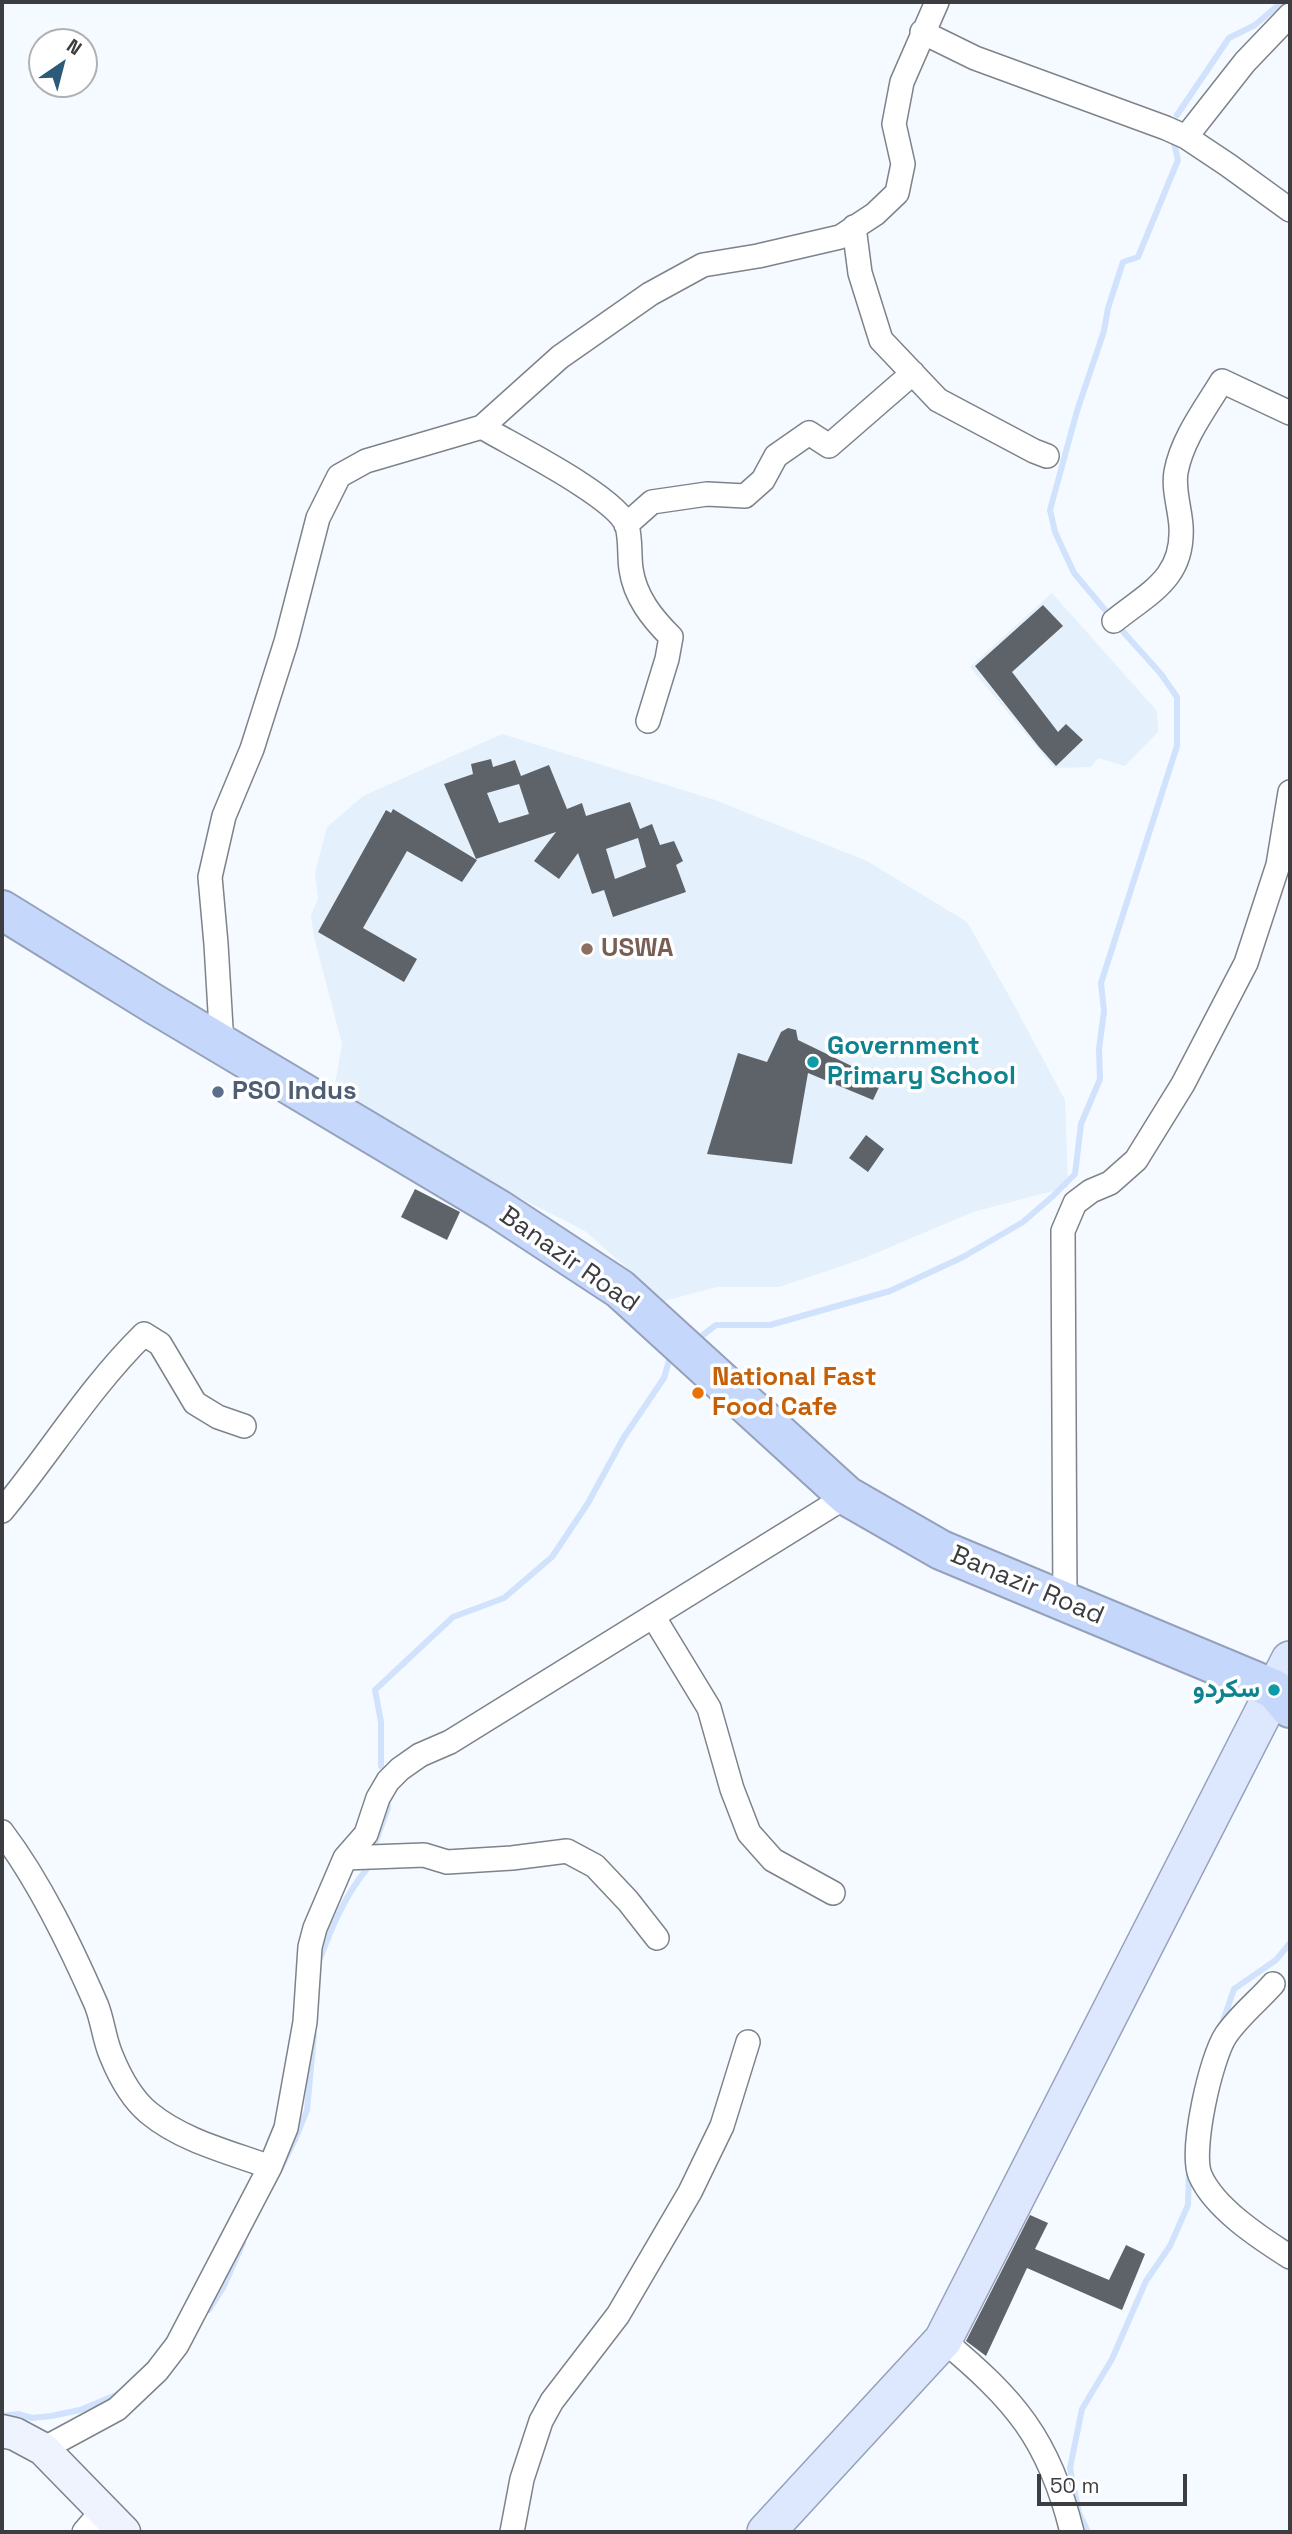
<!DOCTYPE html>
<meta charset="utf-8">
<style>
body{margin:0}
#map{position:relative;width:1292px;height:2534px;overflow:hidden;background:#f4faff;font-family:"Space Grotesk",sans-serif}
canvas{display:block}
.frame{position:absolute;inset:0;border:4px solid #3b3d40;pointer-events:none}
.north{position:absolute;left:28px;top:28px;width:70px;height:70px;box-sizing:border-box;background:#fff;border:2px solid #b1b1b3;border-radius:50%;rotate:35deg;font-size:19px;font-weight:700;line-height:28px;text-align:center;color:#3b3d40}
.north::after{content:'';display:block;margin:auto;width:24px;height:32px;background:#2c5b7a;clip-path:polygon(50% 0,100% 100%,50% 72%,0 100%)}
.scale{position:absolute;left:1037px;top:2474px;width:150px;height:32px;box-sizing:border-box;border:4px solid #3b3d40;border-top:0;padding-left:9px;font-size:21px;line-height:24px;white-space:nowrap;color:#3b3d40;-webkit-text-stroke:5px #fff;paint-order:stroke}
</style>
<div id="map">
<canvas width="1292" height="2534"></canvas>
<div class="frame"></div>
<div class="north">N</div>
<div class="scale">50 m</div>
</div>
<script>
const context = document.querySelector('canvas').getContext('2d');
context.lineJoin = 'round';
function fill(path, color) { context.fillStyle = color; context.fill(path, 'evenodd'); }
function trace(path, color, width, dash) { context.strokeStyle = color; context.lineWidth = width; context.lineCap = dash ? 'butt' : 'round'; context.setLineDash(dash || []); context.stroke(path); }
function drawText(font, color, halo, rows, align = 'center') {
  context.font = font + ' "Space Grotesk",Vazirmatn,sans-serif'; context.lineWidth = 7; context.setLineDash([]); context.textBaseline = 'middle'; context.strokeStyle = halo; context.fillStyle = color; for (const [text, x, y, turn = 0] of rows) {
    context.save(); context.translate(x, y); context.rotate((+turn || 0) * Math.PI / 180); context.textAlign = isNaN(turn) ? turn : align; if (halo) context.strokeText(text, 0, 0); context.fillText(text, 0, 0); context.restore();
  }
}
fill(new Path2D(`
 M1052,593l105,118 1,21 -33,34 -27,-8 -7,9 -37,1 -84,-101z
 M502,734l213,66 152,61 100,61 45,79 53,99 3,87 -95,25 -111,47 -83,28h-62l-53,14 -79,-70 -253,-129 10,-58 -28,-107 -3,-21 7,-18 -3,-25 12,-46 36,-31z`), '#e4f0fc');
trace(new Path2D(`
 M1177,115l52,-77 26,-13 27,-23
 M1111,617l-37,-44 -19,-41 -5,-22 27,-99 27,-80 4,-23 15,-46 15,-5 40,-97 -5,-21
 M703,1335l13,-10h54l120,-34 73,-34 60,-35 30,-26 22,-22 6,-50 19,-45 -1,-30 5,-38 -3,-28 76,-237v-49l-16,-23 -43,-48
 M381,1766v-44l-6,-32 78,-73 51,-19 48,-41 36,-54 36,-66 40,-59 6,-21
 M373,1849l15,-41 -1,-11
 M319,1961c12,-32 25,-64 47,-91
 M1221,2027l13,-38 42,-29 14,-17
 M271,2187l24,-47 12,-30 7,-75
 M209,2310l14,-22 20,-45
 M2,2416l16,-2 14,4 19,-2 29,-6 41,-17
 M1088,2532l-9,-19 -9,-45 12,-59 30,-50 34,-78 24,-35 18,-41 1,-35`), '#d1e2fd', 6);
fill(new Path2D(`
 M1043,605l20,21 -51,46 46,60 8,-8 17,16 -27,26 -17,-19 -64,-81z
 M491,759l2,8 22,-7 6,16 28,-11 18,44 15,-6 4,13 44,-14 10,27 12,-5 8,21 14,-4 9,20 -7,4 10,27 -73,25 -9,-27 -12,4 -14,-41 -19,26 -25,-18 22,-29 -80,27 -32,-75 29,-10 -2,-10zM519,784l10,30 -30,9 -12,-30zM638,838l8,29 -31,12 -9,-30z
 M393,809l84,51 -15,22 -55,-31 -44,77 54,31 -13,23 -86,-50 68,-122 5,3z
 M788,1028l8,2 2,10 66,32 8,-4 5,1 4,3 1,9 -9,19 -65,-27 -16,91 -85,-10 31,-101 29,9 14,-30z
 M866,1135l18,14 -16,23 -19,-14z
 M415,1189l45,23 -13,28 -46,-23z
 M1030,2215l18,8 -13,26 74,31 17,-35 19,9 -23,56 -95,-42 -41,88 -20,-15z`), '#5e6369');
const street = new Path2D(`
 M922,32l53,26 191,70 20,9 42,28 62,45
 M1186,137l59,-75 45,-47
 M854,227l6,46 21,67 57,60 96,51 13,5
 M482,427c30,18 135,70 145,99 4,13 2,30 4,43 4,28 21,49 40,68l-4,22 -19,62
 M626,525l26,-23 55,-8 38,2 18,-16 13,-24 33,-23 20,13 84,-73
 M1114,621c36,-29 70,-43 67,-95 -1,-17 -8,-37 -5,-54 6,-33 29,-63 46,-91l68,32
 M222,1045l-6,-101 -6,-67 14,-61 28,-67 34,-107 32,-124 21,-42 27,-15 116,-34 78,-70 90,-63 53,-29 55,-9 82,-19 35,-23 22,-21 6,-29 -9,-40 8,-42 35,-80
 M2,1511c48,-58 88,-124 142,-177l16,10 35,59 23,14 26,9
 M1065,1602l-2,-371 12,-28 16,-12 19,-8 26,-23 47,-76 63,-121 32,-98 12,-73
 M653,1616l56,92 23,81 17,44 24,27 60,33
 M2,1832c38,50 69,115 94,172 7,17 8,35 15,51 8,20 21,44 38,58 34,28 80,39 121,54
 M345,1858l79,-3 23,7 65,-4 55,-7 28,15 33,35 29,37
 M1273,1984c-15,17 -34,32 -47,51 -15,22 -36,115 -26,140 14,33 60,63 90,82
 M943,2340c72,60 106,99 129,192
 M43,2449l74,-40 40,-38 20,-26 93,-178 16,-39 19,-106 5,-75 5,-19 30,-70 21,-24 12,-36 10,-17 12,-12 20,-14 30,-13 397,-246
 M84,2532l18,-21
 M512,2532l10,-53 19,-58 11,-20 66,-86 72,-123 32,-66 26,-84`);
const secondary = new Path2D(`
 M2,2431l13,3 28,15 81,83`);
const primary = new Path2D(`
 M766,2532l177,-192 347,-680`);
const highway = new Path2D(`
 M2,910l152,94 344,205 122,80 227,207 94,54 333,139 16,19`);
trace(street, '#7d8389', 26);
trace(secondary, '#7d8389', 35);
trace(primary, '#95a1ba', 40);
trace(highway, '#95a1ba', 42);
trace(street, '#fff', 23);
trace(secondary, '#eef3fe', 32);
trace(primary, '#dde7fd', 37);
trace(highway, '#c6d7fc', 38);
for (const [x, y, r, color] of [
 [587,949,7,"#8d6e63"],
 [813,1062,7,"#0f9aa8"],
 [218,1092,7,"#5c6f8a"],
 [698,1393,7,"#e8710a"],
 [1274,1690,7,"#0f9aa8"]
]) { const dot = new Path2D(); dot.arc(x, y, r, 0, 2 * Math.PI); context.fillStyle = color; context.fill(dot); trace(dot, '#fff', 2.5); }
drawText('bold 26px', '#785e54', '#fff', [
 ["USWA",601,949]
], 'left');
drawText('bold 26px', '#0d838f', '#fff', [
 ["Government",827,1047],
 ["Primary School",827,1077],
 ["سکردو",1260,1690,"right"]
], 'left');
drawText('bold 26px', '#4e5e75', '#fff', [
 ["PSO Indus",232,1092]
], 'left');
drawText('26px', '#3b3d40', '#fff', [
 ["Banazir Road",569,1260,35],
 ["Banazir Road",1027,1586,23]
]);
drawText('bold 26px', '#c56008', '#fff', [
 ["National Fast",712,1378],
 ["Food Cafe",712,1408]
], 'left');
</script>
